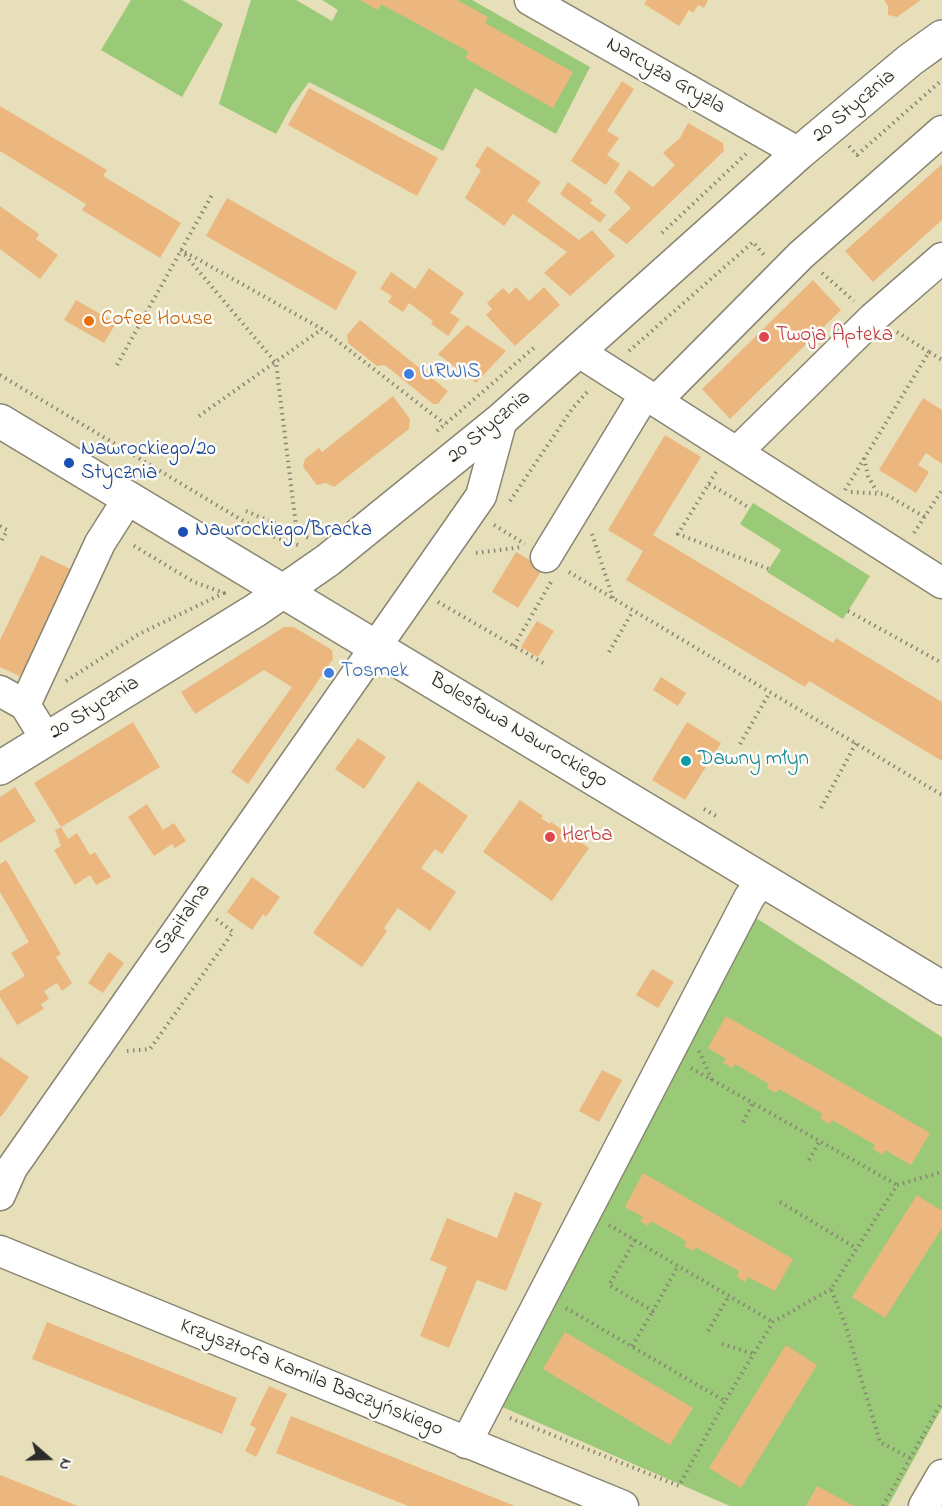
<!DOCTYPE html>
<meta charset="utf-8">
<style>
body{margin:0}
#map{position:relative;width:942px;height:1506px;overflow:hidden;background:#e6dfba;font-family:"Indie Flower",sans-serif}
canvas{display:block}
.north{position:absolute;left:18px;top:1428px;width:60px;height:60px;-webkit-text-stroke:4px #fdfcf7;paint-order:stroke;rotate:110deg;font-size:16px;font-weight:700;line-height:24px;text-align:center;color:#2b2b2b}
.north::after{content:'';display:block;margin:auto;width:21px;height:27px;background:#2b2b2b;clip-path:polygon(50% 0,100% 100%,50% 72%,0 100%)}
</style>
<div id="map">
<canvas width="942" height="1506"></canvas>
<div class="north">N</div>
</div>
<script>
const context = document.querySelector('canvas').getContext('2d');
context.lineJoin = 'round';
function fill(path, color) { context.fillStyle = color; context.fill(path, 'evenodd'); }
function trace(path, color, width, dash) { context.strokeStyle = color; context.lineWidth = width; context.lineCap = dash ? 'butt' : 'round'; context.setLineDash(dash || []); context.stroke(path); }
function drawText(font, color, halo, rows, align = 'center') {
  context.font = font + ' "Indie Flower",sans-serif'; context.lineWidth = 5; context.setLineDash([]); context.textBaseline = 'middle'; context.strokeStyle = halo; context.fillStyle = color; for (const [text, x, y, turn = 0] of rows) {
    context.save(); context.translate(x, y); context.rotate((+turn || 0) * Math.PI / 180); context.textAlign = isNaN(turn) ? turn : align; if (halo) context.strokeText(text, 0, 0); context.fillText(text, 0, 0); context.restore();
  }
}
fill(new Path2D(`
 M131,0h51l41,24 -41,73 -81,-47z
 M251,0h45l36,21 6,-11 -16,-10h150l118,67 -34,67 -81,-46 -32,63 -134,-69 -17,23 -16,29 -57,-30z
 M753,503l117,73 -27,43 -76,-47 14,-22 -41,-26z
 M753,916l189,121v371l-54,98h-158l-230,-100z`), '#9ac978');
fill(new Path2D(`
 M360,0h97l31,17 -3,6 88,49 -20,36 -88,-50 4,-6 -88,-48 -3,6z
 M647,0h61l-4,8 -6,-3 -5,8 -4,-3 -10,16 -35,-22z
 M884,0h37l-24,17 -9,-2v-9z
 M622,81l12,8 -27,42 12,7 -12,17 13,9 -14,21 -35,-24z
 M309,88l129,70 -21,38 -129,-71z
 M0,106l107,64 -4,6 78,47 -21,35 -78,-48 4,-6 -86,-53z
 M688,123l35,20 1,8 -97,93 -19,-14 23,-22 -17,-16 15,-22 24,17 22,-22 -12,-12 17,-15z
 M487,146l54,36 -14,19 52,39 13,-10 23,26 -45,40 -26,-23 23,-21 -54,-38 -9,12 -39,-28 16,-28 -6,-4z
 M942,164v56l-69,62 -28,-31z
 M568,182l25,18 -3,3 16,12 -6,8 -40,-29z
 M227,198l130,74 -21,38 -130,-74z
 M0,206l39,28 -3,5 22,16 -18,24 -40,-30z
 M429,268l35,25 -14,20 10,6 -12,17 -17,-12 2,-3 -24,-18 -6,9 -15,-10 4,-6 -12,-7 11,-17 24,17z
 M813,280l28,30 -111,109 -28,-30z
 M516,287l13,14 15,-14 16,18 -45,41 -29,-31 6,-6 -5,-6 16,-15 6,6z
 M76,300l40,23 -12,20 -40,-23z
 M360,320l88,71 -10,13h-5l-48,-39 -8,1 -29,-23 -1,-8z
 M467,325l39,26 -30,32 -38,-29z
 M393,396l17,23 -1,10 -75,58 -8,-4 -9,2 -14,-18 2,-8 14,-11 3,4z
 M923,398l19,12v54l-16,-11 -8,12 11,7 -13,21 -37,-23z
 M665,435l36,22 -48,78 180,108 3,-5 106,64v59l-133,-80 -4,6 -179,-107 17,-29 -35,-21z
 M516,552l27,16 -25,40 -26,-16z
 M41,555l38,18 -53,106 -26,-12v-27z
 M537,621l17,10 -16,26 -17,-10z
 M284,627h10l38,23 1,9 -85,125 -17,-12 61,-85 -28,-17 -69,44 -14,-22z
 M661,677l25,16 -8,13 -25,-16z
 M133,722l27,45 -99,60 -27,-44z
 M687,722l34,21 -36,57 -33,-20z
 M358,738l28,19 -22,32 -29,-20z
 M418,781l50,35 -26,38 -7,-5 -14,19 35,24 -26,39 -32,-23 -14,20 3,3 -25,36 -49,-34z
 M15,787l21,34 -36,22v-46z
 M520,800l23,16 -2,2 9,6 1,-2 38,26 -37,53 -69,-49z
 M147,804l16,26 11,-7 12,18 -11,7 -3,-4 -18,12 -26,-39z
 M61,827l7,12 9,-6 13,22 5,-3 16,25 -15,8 -6,-10 -15,10 -21,-35 7,-4 -6,-16z
 M6,860l55,94 -5,3 16,26 -10,8 -5,-8 -13,8 5,8 -8,5 3,5 -27,16 -17,-28v-6l25,-15 -14,-23 18,-11 -29,-50v-28z
 M252,877l28,20 -14,20 -3,-3 -11,16 -25,-18z
 M109,952l15,11 -21,30 -15,-10z
 M652,969l22,13 -16,26 -22,-13z
 M726,1016l204,117 -19,32 -26,-15 -3,5 -9,-6 2,-4 -43,-25 -2,4 -10,-5 3,-5 -44,-25 -3,4 -9,-5 2,-4 -34,-20 -2,4 -10,-5 3,-4 -18,-11z
 M0,1057l29,20 -28,40 -1,-1z
 M602,1070l20,10 -23,42 -20,-11z
 M643,1173l150,86 -18,32 -27,-14 -3,5 -8,-5 2,-6 -44,-24 -2,4 -9,-5 2,-5 -35,-20 -3,5 -8,-5 3,-4 -18,-10z
 M515,1192l27,11 -36,88 -29,-11 -28,68 -29,-12 27,-69 -17,-7 17,-42 50,20z
 M917,1195l25,16v17l-57,90 -33,-21z
 M47,1322l190,76 -15,36 -190,-75z
 M565,1332l128,76 -23,37 -127,-76z
 M786,1345l31,20 -76,123 -32,-20z
 M269,1386l18,8 -31,63 -11,-6 11,-23 -6,-3z
 M291,1416l169,68 55,22h-107l-90,-36 -42,-17z
 M0,1475l78,31h-78z
 M817,1486l37,20h-48z`), '#ecb77e');
const street = new Path2D(`
 M530,0l269,153
 M579,352l363,231
 M656,401l145,-146 141,-124
 M737,452l136,-134 69,-60
 M546,557l99,-163
 M0,691l25,14 21,34
 M25,705l75,-162 28,-44
 M0,1195l12,-27 469,-672 21,-77
 M0,1251l623,255
 M466,1443l283,-545 13,-19
 M924,1506l18,-31`);
const secondary = new Path2D(`
 M0,421l942,567
 M0,768l256,-158 72,-50 174,-141 297,-266 111,-93 32,-23`);
trace(street, '#888572', 33);
trace(secondary, '#888572', 36);
trace(new Path2D(`
 M849,146l8,9 85,-75
 M662,233l84,-79
 M181,250l95,113 21,171
 M185,252l137,77 123,95
 M822,273l32,28
 M897,332l32,20
 M629,351l124,-109 11,13
 M117,365l95,-170
 M0,375l240,144 29,16 29,10
 M199,416l123,-87
 M437,431l99,-85
 M864,458l4,18 9,16
 M716,472l-38,62 91,35
 M709,484l41,24
 M845,490l84,-138 13,8
 M851,492l34,2 40,23
 M510,501l62,-92 17,-19
 M246,511l63,27
 M494,525l31,19
 M0,526l7,4 -7,14
 M914,533l28,-43
 M592,534l21,64
 M476,553l46,-6
 M569,572l373,223
 M438,602l107,62
 M848,611l94,52
 M514,646l37,-64
 M609,652l24,-41
 M66,681l73,-47 85,-41 -30,-11 -63,-38
 M740,744l30,-52
 M821,808l35,-65
 M704,809l14,8
 M127,1051l23,-2 83,-117 -17,-13
 M699,1051l13,29
 M691,1068l206,117
 M743,1122l10,-19
 M809,1160l11,-19
 M780,1202l76,46
 M609,1225l164,97
 M635,1240l-26,45 44,26 25,-45
 M566,1308l159,93 48,-79 58,-33
 M708,1331l21,-35
 M722,1344l32,10
 M632,1346l21,-35
 M510,1418l169,68 46,-85
 M910,1458l-30,-16 -35,-118 -14,-35 66,-104 45,-13
 M883,1506l59,-104`), '#888572', 4, [1.5, 4.5]);
trace(street, '#fff', 30);
trace(secondary, '#fff', 33);
for (const [x, y, r, color] of [
 [89,321,6,"#e8710a"],
 [764,337,6,"#e0444e"],
 [409,374,6,"#3f7fe0"],
 [69,463,6,"#1a4fb4"],
 [183,532,6,"#1a4fb4"],
 [329,673,6,"#3f7fe0"],
 [686,761,6,"#0f9aa8"],
 [550,837,6,"#e0444e"]
]) { const dot = new Path2D(); dot.arc(x, y, r, 0, 2 * Math.PI); context.fillStyle = color; context.fill(dot); trace(dot, '#fdfcf7', 2); }
drawText('21px', '#2b2b2b', '#fdfcf7', [
 ["Narcyza Gryzla",665,77,30],
 ["20 Stycznia",855,107,-40],
 ["20 Stycznia",490,428,-40],
 ["20 Stycznia",95,709,-32],
 ["Bolesława Nawrockiego",518,732,31],
 ["Szpitalna",184,920,-55],
 ["Krzysztofa Kamila Baczyńskiego",311,1379,22]
]);
drawText('21px', '#c56008', '#fdfcf7', [
 ["Cofee House",101,321]
], 'left');
drawText('21px', '#be3a42', '#fdfcf7', [
 ["Twoja Apteka",776,337],
 ["Herba",562,837]
], 'left');
drawText('21px', '#366cbe', '#fdfcf7', [
 ["URWIS",421,374],
 ["Tosmek",341,673]
], 'left');
drawText('21px', '#164399', '#fdfcf7', [
 ["Nawrockiego/20",81,451],
 ["Stycznia",81,475],
 ["Nawrockiego/Bracka",195,532]
], 'left');
drawText('21px', '#0d838f', '#fdfcf7', [
 ["Dawny młyn",698,761]
], 'left');
</script>
